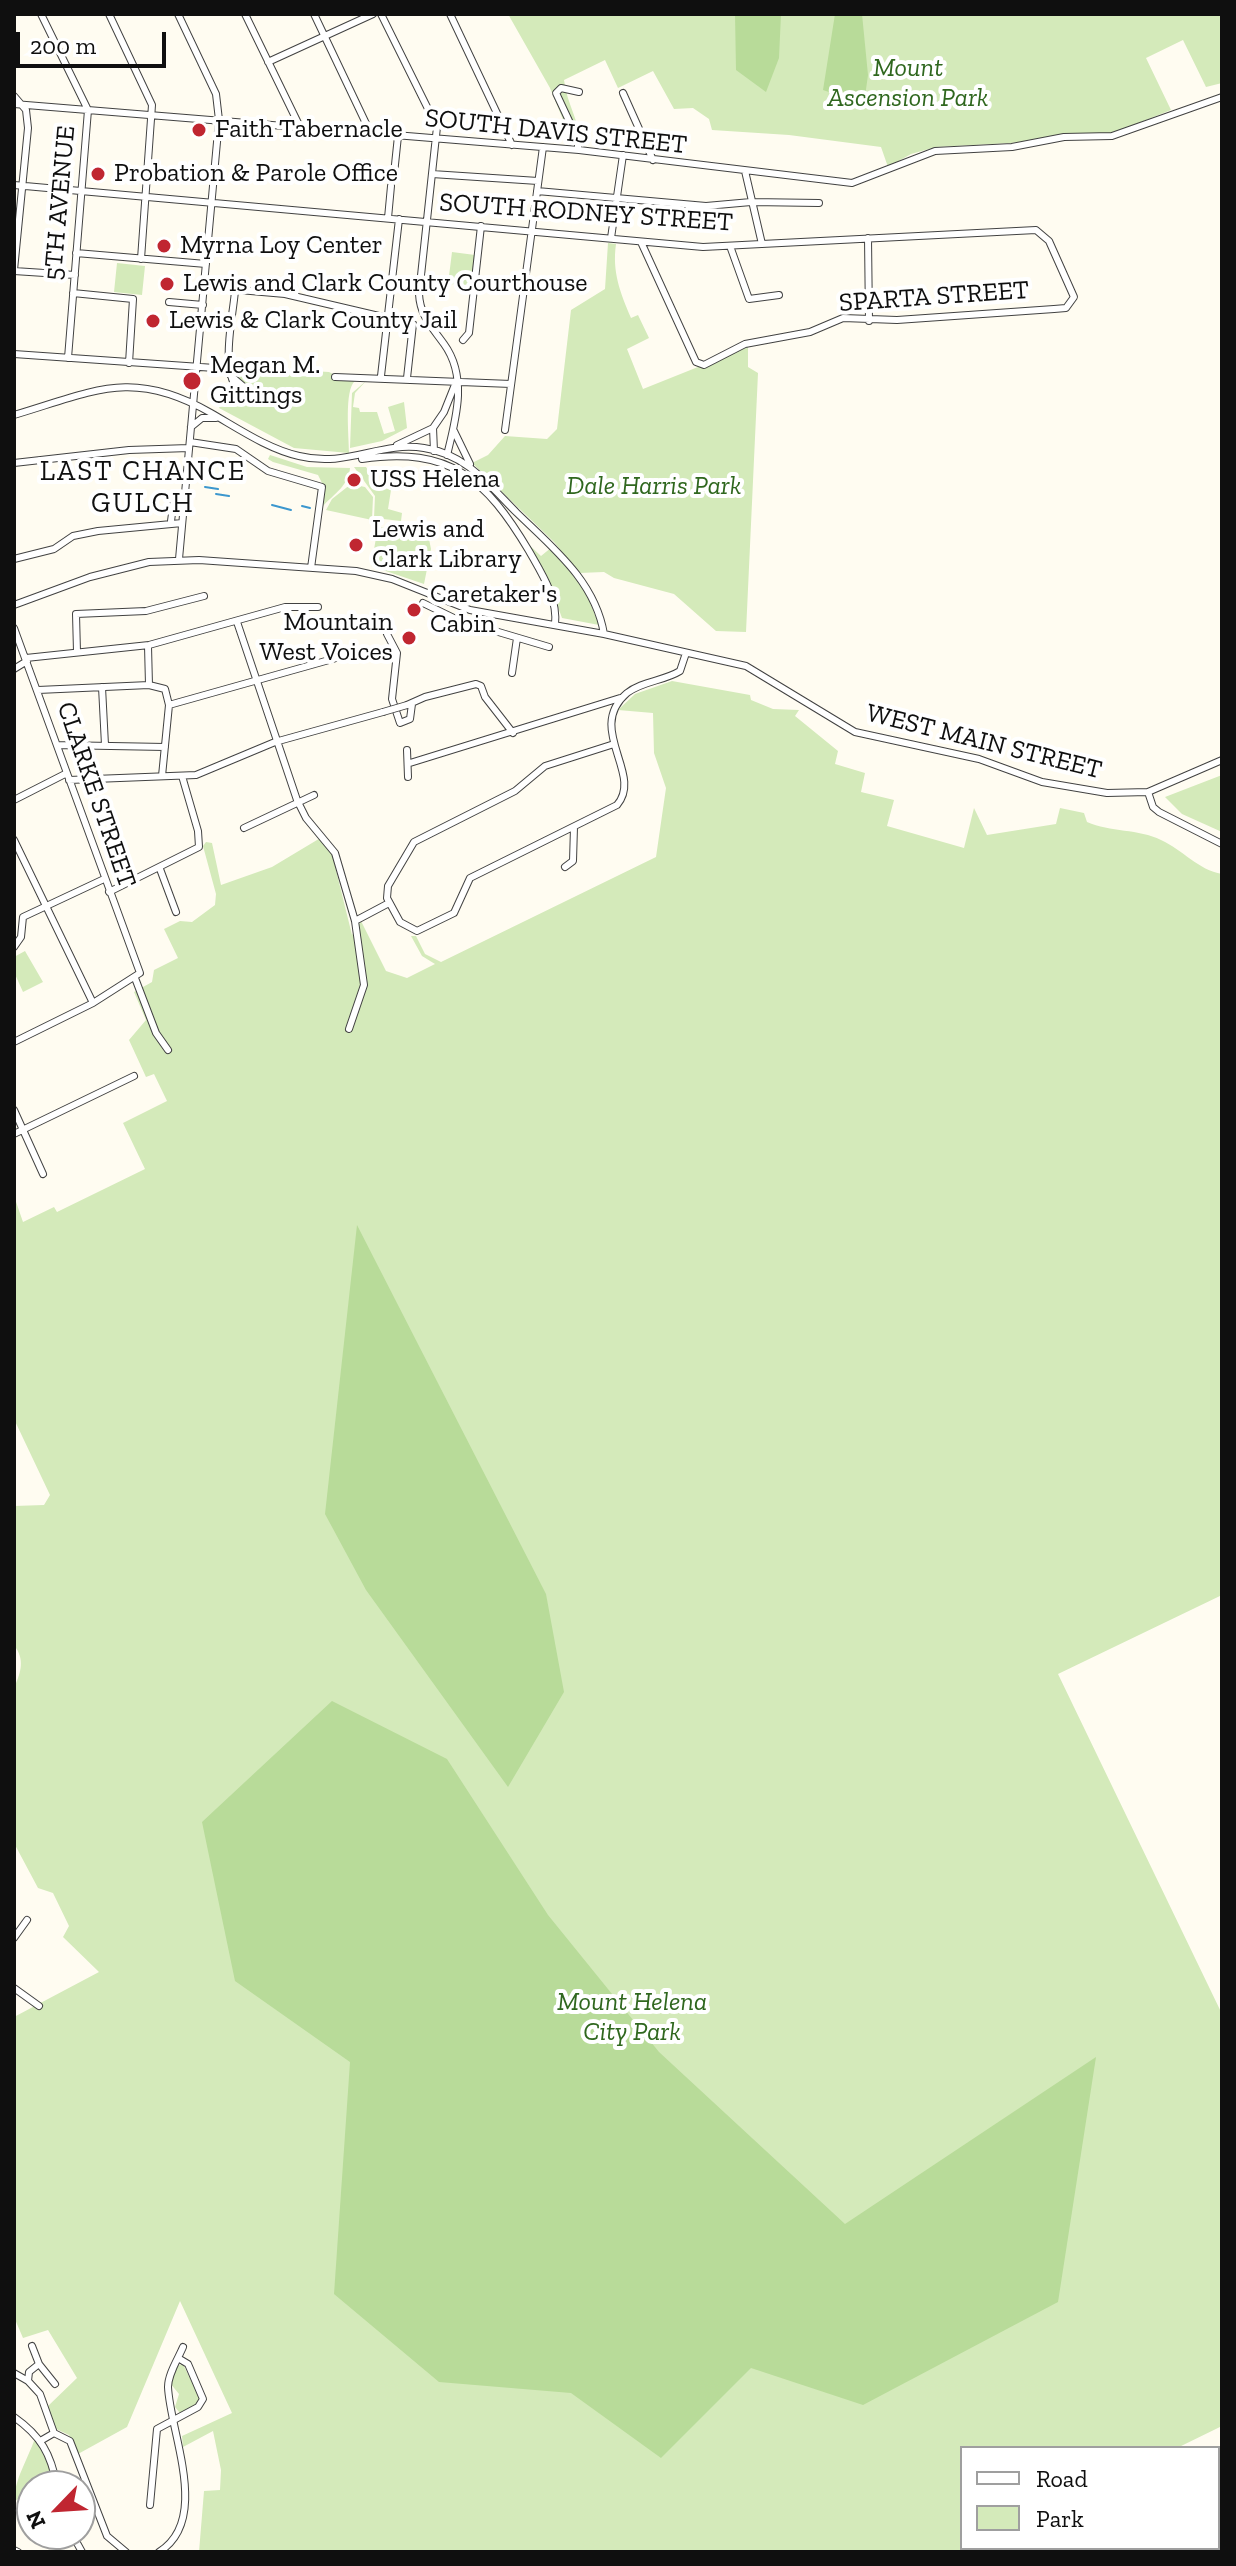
<!DOCTYPE html>
<style>
body{margin:0}
#map{position:relative;width:1236px;height:2566px;overflow:hidden;background:#fffcf1;font-family:"Zilla Slab",serif}
canvas{display:block}
.frame{position:absolute;inset:0;border:16px solid #0f0f0f;pointer-events:none}
.legend{position:absolute;left:960px;top:2446px;width:260px;height:104px;box-sizing:border-box;background:#fff;border:2px solid #9f9f9f;margin:0;padding:10px 14px;list-style:none;font-size:24px;color:#0f0f0f}
.legend li{display:flex;align-items:center;gap:16px;height:40px}
.legend b{width:40px;border:2px solid #9f9f9f}
.north{position:absolute;left:16px;top:2470px;width:80px;height:80px;box-sizing:border-box;background:#fff;border:2px solid #9f9f9f;border-radius:50%;rotate:245deg;font-size:22px;font-weight:700;line-height:32px;text-align:center;color:#0f0f0f}
.north::after{content:'';display:block;margin:auto;width:28px;height:36px;background:#c02631;clip-path:polygon(50% 0,100% 100%,50% 72%,0 100%)}
.scale{position:absolute;left:16px;top:32px;width:150px;height:36px;box-sizing:border-box;border:4px solid #0f0f0f;border-top:0;padding-left:10px;font-size:24px;line-height:28px;white-space:nowrap;color:#0f0f0f;-webkit-text-stroke:6px #fff;paint-order:stroke}
</style>
<div id="map">
<canvas width="1236" height="2566"></canvas>
<div class="frame"></div>
<ul class="legend">
<li><b style="height:10px;background:#fff"></b>Road</li>
<li><b style="height:22px;background:#d4eaba"></b>Park</li>
</ul>
<div class="north">N</div>
<div class="scale">200 m</div>
</div>
<script>
const context = document.querySelector('canvas').getContext('2d');
context.lineJoin = 'round';
function fill(path, color) { context.fillStyle = color; context.fill(path, 'evenodd'); }
function trace(path, color, width, dash) { context.strokeStyle = color; context.lineWidth = width; context.lineCap = dash ? 'butt' : 'round'; context.setLineDash(dash || []); context.stroke(path); }
function drawText(font, color, halo, rows, align = 'center') {
  context.font = font + ' "Zilla Slab",serif'; context.lineWidth = 8; context.setLineDash([]); context.textBaseline = 'middle'; context.strokeStyle = halo; context.fillStyle = color; for (const [text, x, y, turn = 0] of rows) {
    context.save(); context.translate(x, y); context.rotate((+turn || 0) * Math.PI / 180); context.textAlign = isNaN(turn) ? turn : align; if (halo) context.strokeText(text, 0, 0); context.fillText(text, 0, 0); context.restore();
  }
}
fill(new Path2D(`
 M508,14h714v69l-16,4 -23,-47 -37,18 25,52 -60,24 -29,-1 -71,10 -75,4 -25,7 -23,13 -7,-20 -92,-12 -77,-5 -3,-11 -16,-11 -19,1 -21,-38 -35,17 -13,-28 -41,20c3,25 16,42 18,67l-9,-3 -23,-56z
 M608,243l8,1c-4,28 4,48 15,74l7,-3 11,23 -22,11 16,40 105,-42v20l10,6 -12,259 -30,-1 -42,-37 -60,-16 -10,-6 -25,1 -25,-31 -82,-79 16,-8 17,-19 42,3 10,-10 14,-119 34,-21z
 M452,252l23,3 -4,30 -23,-1z
 M117,263l28,3 -3,29 -28,-3z
 M242,367l87,5 4,2v4l22,3c-11,9 -6,55 -6,72l-55,-5 -75,-40 10,-17 2,-14 4,19 16,8 -4,-17 -11,-13z
 M366,381l-11,12 -2,14 6,1 1,4h17l7,22 11,-3 -7,-24 16,-5 3,26 -25,13 -32,7 2,-55z
 M270,455l37,12 43,1c-1,17 -16,26 -27,38l2,-17 -7,-14 -45,-13 -5,-3z
 M354,467h12l11,18 14,5 -3,19 14,4 -1,8 -27,-3 1,-22z
 M351,484l14,3 8,10 -1,23 -46,-10 6,-11z
 M378,527l50,7 3,15 -7,35 -53,-18z
 M525,541l16,15 11,-9 33,43 14,35 -37,-7 -12,-33z
 M672,681l78,14 1,5 22,9 26,1 -4,6 43,35 -3,13 30,9 -4,19 33,8 -7,26 77,22 10,-40 13,27 69,-11 4,-16 24,5 3,9c23,10 52,7 74,18 22,10 37,30 61,34v721l-164,79 164,340v412l-45,22h-215v100h55l-6,4h-812l5,-61 16,-1 1,-20 -8,-39 -30,16 -1,-11 50,-23 -52,-112 -53,126 -49,27 -9,-19 -15,-7 -6,-22 29,-28 -29,-48 -25,8 -9,-21v-300l85,-45 -36,-35 6,-11 -16,-33 -15,-5 -24,-45v-155c6,-13 11,-27 2,-40l-2,-142 30,-1 6,-10 -36,-76v-223l9,26 31,-15 3,5 88,-43 -22,-46 44,-22 -13,-27 -8,3 -17,-37 17,-20 -12,-28 18,-10 2,-12 24,-12 -14,-29 16,-8 12,1 23,-17 1,-11 -13,-48 3,-4 6,1 9,42 51,-18 50,-30 9,13 21,85 9,-14 25,50 21,7 28,-14 -13,-8 -11,-20h5l9,18 16,8 215,-105 10,-69 -12,-35 -1,-40 -35,-3 17,-16z
 M1222,775v57l-40,-18 -17,-17z
 M25,951l18,31 -20,10 -9,-20v-15z
 M183,2364l17,35 -2,6 -18,8 -5,-6 4,-13 -9,-11 7,-17z
 M35,2438l17,34 -38,30c0,-22 14,-43 21,-64z`), '#d4eaba');
fill(new Path2D(`
 M735,14h46l-2,44 -13,34 -30,-22z
 M835,14h27l6,61 -4,29 -41,-14z
 M357,1225l189,369 18,98 -56,95 -142,-197 -41,-76z
 M332,1701l115,58 101,156 111,137 186,172 251,-167 -38,245 -195,103 -112,-37 -90,90 -90,-65 -132,-11 -105,-88 16,-232 -115,-81 -33,-159z`), '#b8db99');
trace(new Path2D(`
 M205,487l13,2
 M216,494l13,2
 M272,505l19,5
 M302,506l8,2`), '#3c97ce', 2);
const minor = new Path2D(`
 M41,14l47,96 -20,248
 M109,14l43,91 -11,154
 M178,14l38,80 3,26 -40,439
 M245,14l55,113
 M314,14l57,120
 M381,14l56,113 -18,167c1,22 13,33 25,50 24,33 12,75 3,111
 M450,14l62,131
 M268,62l105,-48
 M623,93l30,67
 M14,96l12,14 2,18 -14,142
 M14,104l565,46 273,33 83,-32 77,-4 52,-10 48,-1 110,-39
 M578,150v-10l-22,-47 5,-5 18,4
 M745,171l17,73
 M394,174l4,-38
 M432,174l106,7
 M14,185l689,62 333,-17 13,11 25,56 -8,11 -12,1 -157,11 -54,-2 -33,14 -65,12 -41,21 -8,-3 -55,-120
 M537,191l169,15 45,-4 68,1
 M388,218l3,-32
 M611,238l12,-83
 M868,238l1,83
 M730,246l19,53 30,-4
 M76,253l130,11
 M14,271l61,4
 M205,287l80,7 128,30 -6,54
 M73,293l60,6 -4,64
 M169,302l34,3
 M463,340l6,-7 12,-107
 M14,354l215,15
 M231,376l13,11 3,8 -7,1c-20,-29 -8,-72 -5,-105
 M381,376l18,-157
 M335,377l176,7
 M14,415c81,-24 118,-47 197,-2 28,16 57,36 88,43 48,12 81,-15 125,-8 42,6 65,37 93,65 36,35 78,68 87,121
 M191,427l11,-9h14
 M505,430l38,-283
 M454,431l16,33
 M190,442l46,7 32,22 54,16 -11,81
 M397,445l36,-17
 M434,451l-1,-23 11,-16 12,-30
 M362,459c88,-13 124,20 167,92 13,23 29,47 26,74
 M14,463l115,-13 60,-2
 M171,521l3,-22 11,-6
 M14,559l40,-10 19,-13 25,-5 84,-8
 M423,603l35,17 91,27
 M14,605l76,-28 59,-15 50,-2 157,11 36,8 78,31 134,24 142,32 109,66 124,27 63,23 65,11 41,-1 74,-32
 M237,622l60,178 9,18 29,35 20,68
 M14,628l126,345 -47,30 -79,39
 M387,634l10,19 -5,46 8,24 10,-4 2,-15
 M148,646l1,39
 M77,652l-1,-38 70,-3 58,-15
 M26,658l123,-13 136,-38h33
 M14,669l13,-8
 M512,673l5,-35
 M102,687l3,58
 M38,690l111,-5 16,4 4,16 -7,71
 M169,705l185,-52
 M407,705l18,-8 51,-13 5,2 4,11 28,36
 M614,744l-69,22 -30,25 -101,51 -26,44 -1,12 13,24 17,9 37,-18 16,-35 147,-73c27,-31 -32,-76 10,-112 15,-12 37,-12 53,-22l6,-18
 M57,745l108,2
 M407,750l1,27
 M410,763l210,-65
 M69,780l127,-5 79,-33 108,-30
 M1148,792l5,15 6,5 63,32
 M14,800l53,-27
 M244,828l70,-33
 M14,840l79,163
 M565,867l8,-6 1,-34
 M160,869l16,43
 M109,892l90,-45 -1,-16 -16,-55
 M14,947l7,-10 2,-20 81,-38
 M135,978l21,55 12,17
 M349,1029l15,-44 -9,-64 34,-18
 M14,1110l29,64
 M14,1134l120,-58
 M14,1938l13,-18
 M14,1988l25,18
 M32,2346l7,18 16,20
 M39,2364l-10,8 -1,9 12,13 14,39
 M14,2373l14,8
 M14,2417c27,19 37,37 43,69
 M42,2440l12,-7 16,8 37,95 19,16
 M150,2505l7,-76 41,-22 5,-8 -15,-35 -10,-6
 M72,2534l10,18
 M14,2550l4,2
 M159,2552c52,-32 11,-119 9,-165 0,-13 10,-28 15,-40`);
trace(minor, '#424242', 8);
trace(minor, '#fff', 6);
const minorBridge = new Path2D(`
 M383,712l24,-7`);
trace(minorBridge, '#424242', 8, []);
trace(minorBridge, '#fff', 6);
for (const [x, y, r, color] of [
 [199,130,8,"#c02631"],
 [98,174,8,"#c02631"],
 [164,246,8,"#c02631"],
 [167,284,8,"#c02631"],
 [153,321,8,"#c02631"],
 [192,381,10,"#c02631"],
 [354,480,8,"#c02631"],
 [356,545,8,"#c02631"],
 [414,610,8,"#c02631"],
 [409,638,8,"#c02631"]
]) { const dot = new Path2D(); dot.arc(x, y, r, 0, 2 * Math.PI); context.fillStyle = color; context.fill(dot); trace(dot, '#fff', 3); }
drawText('italic 26px', '#2f671e', '#fff', [
 ["Mount",908,69],
 ["Ascension Park",908,99],
 ["Dale Harris Park",654,487],
 ["Mount Helena",632,2003],
 ["City Park",632,2033]
]);
drawText('26px', '#0f0f0f', '#fff', [
 ["Faith Tabernacle",215,130],
 ["Probation & Parole Office",114,174],
 ["Myrna Loy Center",180,246],
 ["Lewis and Clark County Courthouse",183,284],
 ["Lewis & Clark County Jail",169,321],
 ["Megan M.",210,366],
 ["Gittings",210,396],
 ["USS Helena",370,480],
 ["Lewis and",372,530],
 ["Clark Library",372,560],
 ["Caretaker's",430,595],
 ["Cabin",430,625],
 ["Mountain",393,623,"right"],
 ["West Voices",393,653,"right"]
], 'left');
drawText('26px', '#0f0f0f', '#fff', [
 ["SOUTH DAVIS STREET",556,132,6],
 ["5TH AVENUE",60,203,-85],
 ["SOUTH RODNEY STREET",586,213,4],
 ["SPARTA STREET",934,297,-4],
 ["WEST MAIN STREET",984,742,14],
 ["CLARKE STREET",96,795,71]
]);
context.letterSpacing = '2px';
drawText('28px', '#0f0f0f', '#fff', [
 ["LAST CHANCE",143,472],
 ["GULCH",143,504]
]);
context.letterSpacing = '0px';
</script>
